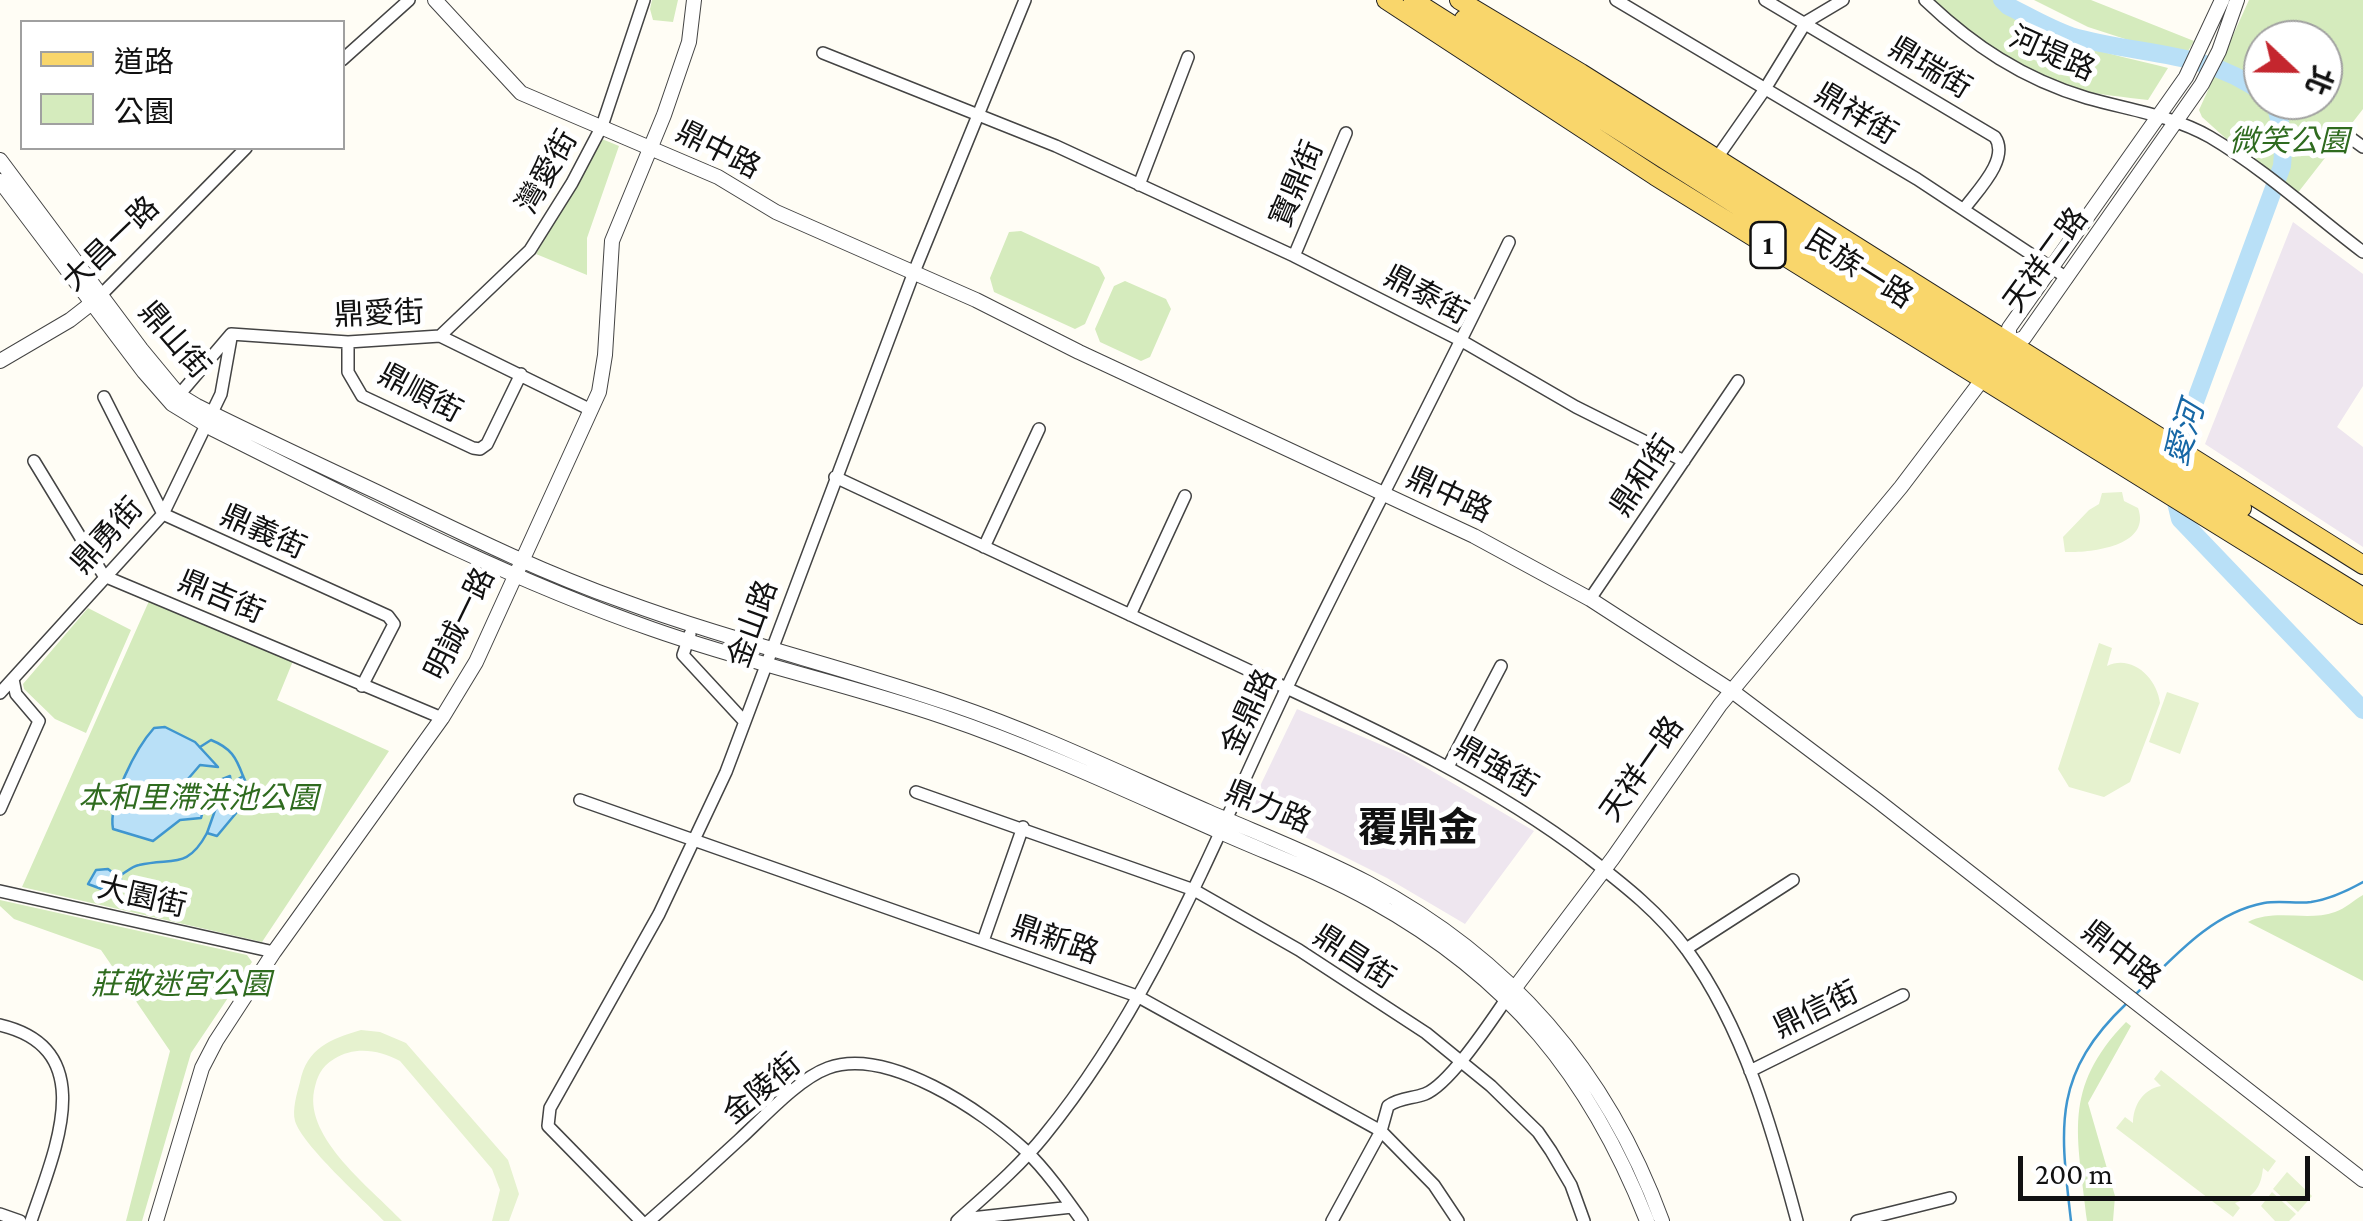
<!DOCTYPE html>
<meta charset="utf-8">
<style>
body{margin:0}
#map{position:relative;width:2363px;height:1221px;overflow:hidden;background:#fffdf5;font-family:"Crimson Pro","Noto Sans TC",serif}
canvas{display:block}
.legend{position:absolute;left:20px;top:20px;width:325px;height:130px;box-sizing:border-box;background:#fff;border:2px solid #a0a0a0;margin:0;padding:12px 18px;list-style:none;font-size:30px;color:#111}
.legend li{display:flex;align-items:center;gap:20px;height:50px}
.legend b{width:50px;border:2px solid #a0a0a0}
.north{position:absolute;left:2243px;top:20px;width:100px;height:100px;box-sizing:border-box;background:#fff;border:2px solid #a0a0a0;border-radius:50%;rotate:112deg;font-size:28px;font-weight:700;line-height:40px;text-align:center;color:#111}
.north::after{content:'';display:block;margin:auto;width:35px;height:45px;background:#c4262e;clip-path:polygon(50% 0,100% 100%,50% 72%,0 100%)}
.scale{position:absolute;left:2018px;top:1156px;width:292px;height:45px;box-sizing:border-box;border:5px solid #111;border-top:0;padding-left:12px;font-size:30px;line-height:35px;white-space:nowrap;color:#111;-webkit-text-stroke:8px #fff;paint-order:stroke}
</style>
<div id="map">
<canvas width="2363" height="1221"></canvas>
<ul class="legend">
<li><b style="height:12px;background:#f9d66b"></b>道路</li>
<li><b style="height:28px;background:#d5ebbd"></b>公園</li>
</ul>
<div class="north">北</div>
<div class="scale">200 m</div>
</div>
<script>
const context = document.querySelector('canvas').getContext('2d');
context.lineJoin = 'round';
function fill(path, color) { context.fillStyle = color; context.fill(path, 'evenodd'); }
function trace(path, color, width, dash) { context.strokeStyle = color; context.lineWidth = width; context.lineCap = dash ? 'butt' : 'round'; context.setLineDash(dash || []); context.stroke(path); }
function drawText(font, color, halo, rows, align = 'center') {
  context.font = font + ' "Crimson Pro","Noto Sans TC",serif'; context.lineWidth = 10; context.setLineDash([]); context.textBaseline = 'middle'; context.strokeStyle = halo; context.fillStyle = color; for (const [text, x, y, turn = 0] of rows) {
    context.save(); context.translate(x, y); context.rotate((+turn || 0) * Math.PI / 180); context.textAlign = isNaN(turn) ? turn : align; if (halo) context.strokeText(text, 0, 0); context.fillText(text, 0, 0); context.restore();
  }
}
fill(new Path2D(`
 M2293,222l70,52v112l-26,41 26,20v100l-158,-103z
 M1297,709l106,45 131,77 -69,93 -78,-46 -138,-69z`), '#eee6ef');
fill(new Path2D(`
 M652,0h26l-5,22 -20,-2 -3,-11z
 M1931,0h64c49,43 111,52 173,68l-20,32c-23,-3 -48,-5 -70,-10 -57,-13 -105,-52 -147,-90z
 M2034,0h57l103,41 -10,17 -96,-31z
 M2249,0h114v109l-70,90 -91,-82 -3,-7zM2263,40h60v60h-60z
 M602,139l17,7 -32,92v37l-51,-21z
 M1021,231l78,36 6,11 -20,46 -10,5 -81,-37 -4,-14 19,-46z
 M1125,281l41,18 5,10 -21,48 -9,4 -41,-19 -5,-13 19,-43z
 M149,601l144,60 -16,39 112,51 -127,191 -240,-55z
 M88,608l43,22 -45,103 -31,-14 -31,-30 -1,-5z
 M2363,895v86l-115,-59c27,-14 59,0 87,-10 10,-3 19,-12 28,-17z
 M0,900l247,55 5,7 -61,91 -49,168h-16l44,-170 -69,-101 -87,-31 -14,-13z
 M2126,1022l5,4 -43,77 27,93 -2,25h-26c-9,-85 -26,-132 39,-199z`), '#d5ebbd');
fill(new Path2D(`
 M2122,492l2,9 14,7c14,38 -47,45 -73,44l-2,-15 26,-27 10,-6 3,-11z
 M2099,643l13,5 -5,18c25,-12 50,12 53,37l-30,79 -26,15 -35,-10 -11,-18z
 M2167,692l32,11 -19,51 -31,-12z
 M361,1030l19,2 26,11 102,117 11,34 -10,27h-17l8,-31 -8,-21 -92,-108c-21,-11 -45,-15 -66,-2 -13,8 -17,17 -20,32 -9,48 57,97 88,130h-18c-20,-21 -82,-76 -89,-100 -3,-11 2,-28 5,-39 7,-34 30,-43 61,-52z
 M2161,1070l115,91 -8,11 -5,-4c-2,20 -9,29 -28,35l5,5 -7,9 -117,-89 9,-11 8,6c0,-17 10,-34 28,-37l-7,-7z
 M2287,1172l25,24 -14,16 -25,-23z
 M2272,1192l24,22 -7,7h-14l-14,-15z`), '#e6f2cf');
const water = new Path2D(`
 M165,727l30,15 23,25 -18,-2 -12,14 2,13 7,5 5,-6 6,3 -7,24 -21,2 -27,21 -40,-12c-5,-27 23,-81 41,-101z
 M230,776l1,8 12,-8 6,13 -7,17 -25,30 -10,-3 11,-31 2,-22z
 M108,869l13,10 1,10 -7,5 -27,-10 8,-14z`);
fill(water, '#b9e0f7');
trace(water, '#3f96cf', 2.5);
trace(new Path2D(`
 M200,747l11,-7c20,8 25,17 32,36
 M118,877c7,-4 14,-11 21,-12 34,-8 48,5 68,-32
 M2136,994c37,-36 75,-81 128,-91 16,-3 32,1 47,-1 19,-3 36,-11 52,-20
 M2071,1221c-11,-95 -19,-147 56,-218`), '#3f96cf', 2.5);
trace(new Path2D(`
 M2002,0l6,6c20,10 42,23 63,30 67,20 133,13 192,57
 M2174,459l108,-293 2,-27 -9,-36 -3,-3
 M2173,490l7,29 183,191`), '#b9e0f7', 18);
const minor = new Path2D(`
 M1616,0l301,179 150,99
 M1765,0l230,137c15,22 -18,54 -31,72
 M1925,0c47,45 98,79 162,98 42,12 84,17 123,39 54,32 103,77 153,115
 M823,53l233,93 238,110 168,85 114,66 108,54
 M342,60l67,-60
 M2341,131l22,16
 M1714,162l51,-73 41,-67 37,-22
 M1139,185l49,-128
 M1294,256l52,-123
 M101,295l145,-147
 M440,336l90,-86 42,-67 30,-57 42,-126
 M348,342v30l14,24 111,52 7,1 7,-5 34,-70
 M179,395l52,-61 117,8 92,-6 151,74
 M104,397l59,117 225,102 6,8 -32,62
 M34,461l70,115 338,142
 M835,477c132,62 264,123 396,185 123,58 248,112 357,195 36,28 71,55 99,93 57,79 85,178 110,271
 M984,547l55,-118
 M1590,599l148,-218
 M1130,615l55,-119
 M690,634l-7,21 61,66
 M0,693l163,-179 58,-120 10,-56
 M1448,767l53,-101
 M916,792l278,98 105,60 127,83 65,53 47,46 13,19 20,34 13,36
 M580,800l557,196 244,135 53,54 24,36
 M0,809l39,-88 -23,-27 -3,-15
 M0,891l274,61
 M983,941l40,-114
 M1686,949l107,-69
 M0,1025c102,24 54,127 31,196
 M1750,1071l153,-76
 M0,1214l20,7
 M962,1219l110,-12
 M641,1221l-93,-95 2,-18 109,-194 67,-142 188,-500 111,-272
 M649,1221c31,-27 61,-54 91,-82 24,-22 58,-60 88,-71 59,-22 155,43 197,82 21,20 40,47 57,71
 M957,1221c30,-27 62,-54 87,-85 111,-136 173,-303 248,-459 71,-146 147,-289 217,-435
 M1332,1221l49,-90 7,-25c13,-9 24,-7 37,-12 25,-10 66,-73 82,-96
 M1857,1221l93,-23`);
const tertiary = new Path2D(`
 M435,0l86,93 197,84 58,35 200,88 103,52 395,184 116,63 142,92 146,110 485,379
 M0,160l141,189 38,46 18,11c60,30 120,58 180,86 81,39 161,79 246,109 108,40 221,66 331,104 88,30 170,70 255,107 53,23 108,44 159,71 141,75 239,187 294,338
 M0,181l144,191 28,32 41,25c144,72 287,147 439,200 96,34 196,55 292,88 94,32 183,74 274,114 51,23 105,42 154,70 137,76 218,175 275,320
 M2009,343l15,-5 178,-254 17,-33 18,-51
 M2009,343v-15l177,-251 36,-77
 M0,361l70,-41 27,-21
 M1511,993l102,-135 107,-153 181,-218 87,-115
 M156,1221l46,-153 14,-27 58,-89 168,-234 34,-56 123,-270 6,-37 7,-114 52,-126 25,-73 5,-42`);
const primary = new Path2D(`
 M1386,0l269,176 708,439
 M1413,0l605,384 345,213
 M1459,0l122,73 782,492
 M1464,19l245,149 533,340`);
trace(minor, '#444', 14);
trace(tertiary, '#444', 16);
trace(primary, '#222', 20);
trace(minor, '#fff', 11);
trace(tertiary, '#fff', 14);
trace(primary, '#f9d66b', 18);
for (const [x, y, w] of [
 [1768,245,35]
]) { const box = new Path2D(); box.roundRect(x - w / 2, y - 23, w, 46, 8); context.fillStyle = '#fff'; context.fill(box); trace(box, '#111', 2.5); }
drawText('bold 28px', '#111', null, [
 ["1",1768,245]
]);
drawText('30px', '#111', '#fff', [
 ["河堤路",2052,54,24],
 ["鼎瑞街",1930,68,31],
 ["鼎祥街",1856,114,31],
 ["鼎中路",718,150,27],
 ["灣愛街",547,172,-60],
 ["寶鼎街",1297,184,-67],
 ["大昌一路",111,244,-44],
 ["天祥二路",2046,260,-54],
 ["民族一路",1859,269,32],
 ["鼎泰街",1426,295,28],
 ["鼎愛街",379,314,-2],
 ["鼎山街",174,340,49],
 ["鼎順街",420,393,28],
 ["鼎和街",1643,476,-56],
 ["鼎中路",1449,495,25],
 ["鼎義街",263,532,24],
 ["鼎勇街",107,536,-48],
 ["鼎吉街",221,597,23],
 ["明誠一路",460,624,-64],
 ["金山路",753,624,-70],
 ["金鼎路",1249,712,-65],
 ["鼎強街",1496,767,30],
 ["天祥一路",1642,769,-55],
 ["鼎力路",1268,807,23],
 ["大園街",142,897,13],
 ["鼎新路",1055,940,19],
 ["鼎中路",2121,955,38],
 ["鼎昌街",1354,957,33],
 ["鼎信街",1816,1010,-26],
 ["金陵街",762,1089,-40]
]);
drawText('italic 30px', '#2f6b1f', '#fff', [
 ["微笑公園",2289,142],
 ["本和里滯洪池公園",198,799],
 ["莊敬迷宮公園",181,985]
]);
drawText('italic 32px', '#1768a6', '#fff', [
 ["愛河",2185,434,-73]
]);
drawText('bold 40px', '#111', '#fff', [
 ["覆鼎金",1418,829]
]);
</script>
